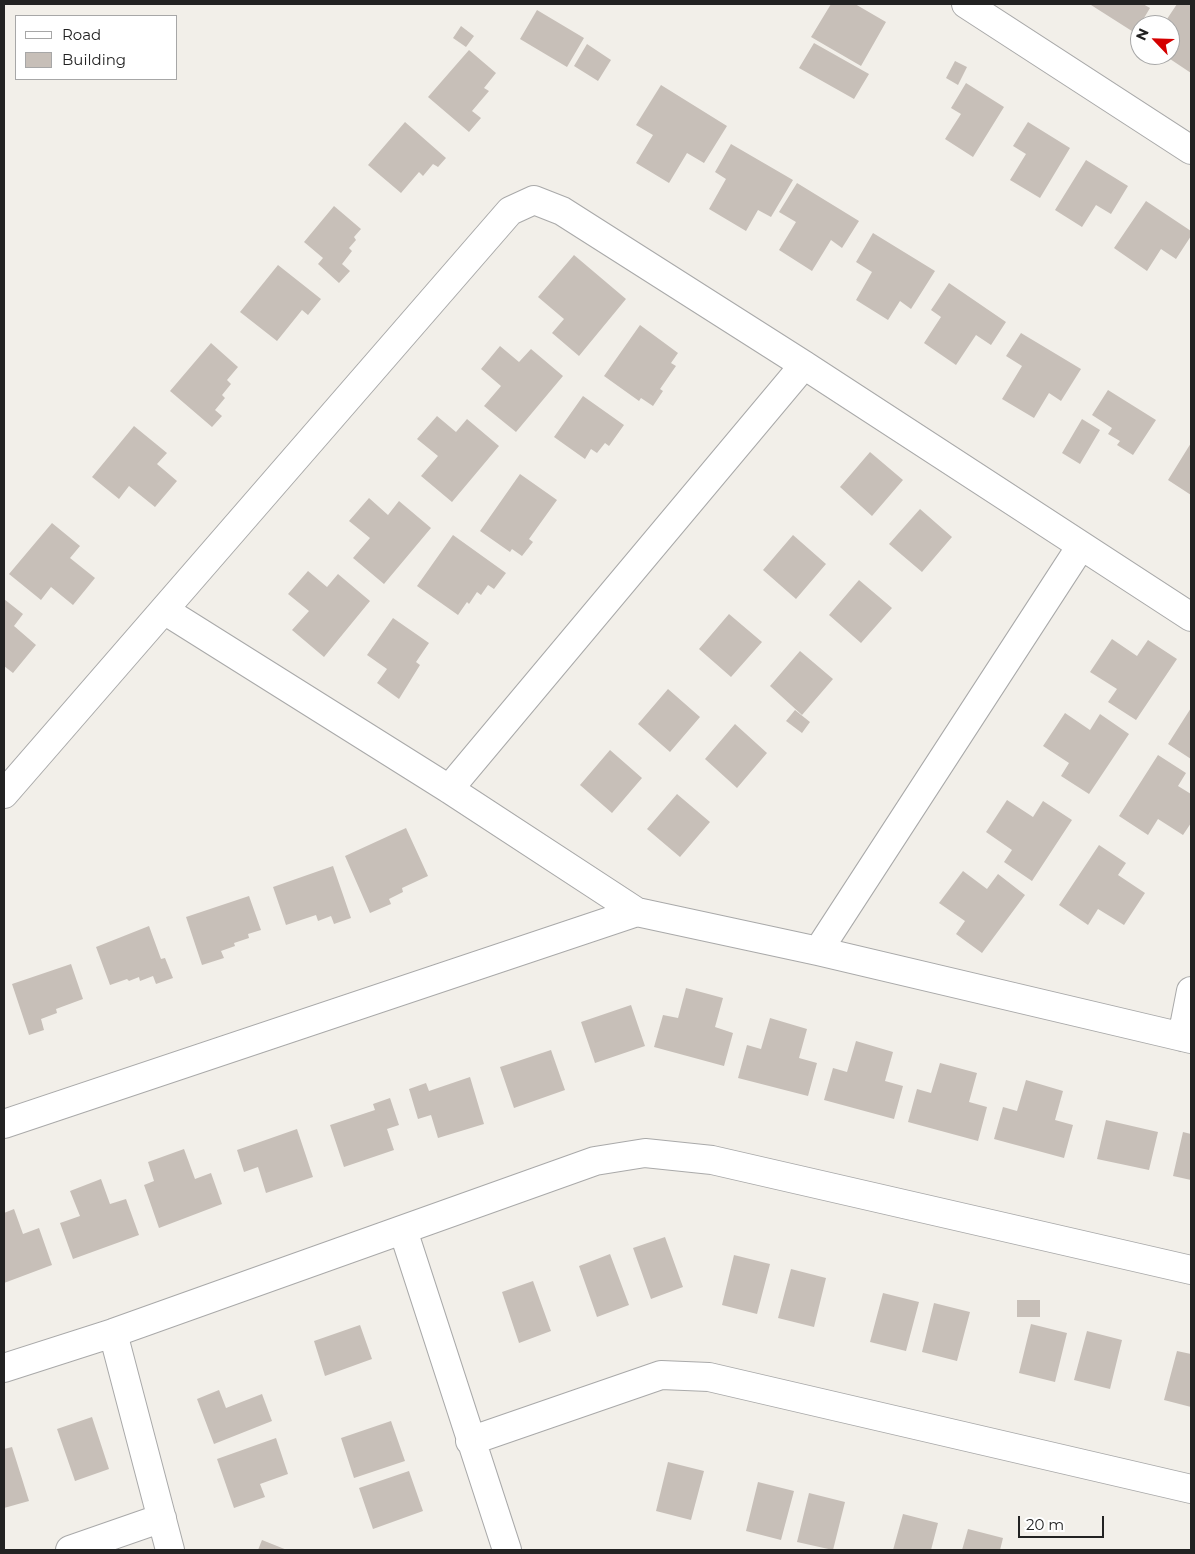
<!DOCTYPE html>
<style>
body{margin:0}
#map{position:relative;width:1195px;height:1554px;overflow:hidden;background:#f2efe9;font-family:Montserrat,sans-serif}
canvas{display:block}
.frame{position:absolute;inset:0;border:5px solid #222;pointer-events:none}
.legend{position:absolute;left:15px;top:15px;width:162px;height:65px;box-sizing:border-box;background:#fff;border:1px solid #a7a7a7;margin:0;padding:6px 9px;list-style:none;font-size:15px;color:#222}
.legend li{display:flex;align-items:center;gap:10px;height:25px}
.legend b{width:25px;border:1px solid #a7a7a7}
.north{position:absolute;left:1130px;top:15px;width:50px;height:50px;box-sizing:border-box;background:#fff;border:1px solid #a7a7a7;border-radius:50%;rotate:294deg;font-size:14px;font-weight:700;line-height:20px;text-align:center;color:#222}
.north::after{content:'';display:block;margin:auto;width:18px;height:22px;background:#d40000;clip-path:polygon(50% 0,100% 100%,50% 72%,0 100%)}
.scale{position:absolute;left:1018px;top:1516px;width:86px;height:22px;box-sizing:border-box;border:2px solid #222;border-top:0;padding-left:6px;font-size:15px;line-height:18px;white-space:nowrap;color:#222;-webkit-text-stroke:4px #fff;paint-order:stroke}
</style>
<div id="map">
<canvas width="1195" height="1554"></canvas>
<div class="frame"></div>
<ul class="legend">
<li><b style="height:6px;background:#fff"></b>Road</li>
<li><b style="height:14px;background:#c7bfb8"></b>Building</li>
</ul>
<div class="north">N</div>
<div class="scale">20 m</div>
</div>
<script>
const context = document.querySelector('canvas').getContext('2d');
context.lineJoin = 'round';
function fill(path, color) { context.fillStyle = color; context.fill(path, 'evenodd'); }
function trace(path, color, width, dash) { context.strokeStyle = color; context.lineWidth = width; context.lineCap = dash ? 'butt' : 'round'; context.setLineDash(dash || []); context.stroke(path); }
fill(new Path2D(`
 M831,4h24l31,18 -25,44 -50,-29z
 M1092,4h51l7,4 -15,25 -44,-28z
 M1177,4h14v69l-27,-18h6v-30h-7z
 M537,10l47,28 -17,29 -47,-28z
 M461,26l13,10 -8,11 -13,-9z
 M814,43l55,31 -15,25 -55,-31z
 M587,44l24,16 -13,21 -24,-15z
 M469,50l27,23 -12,15 5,3 -17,20 9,7 -12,14 -41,-35z
 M955,61l12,6 -9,18 -12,-7z
 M966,83l38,24 -31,50 -28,-18 16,-25 -10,-6z
 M661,85l66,41 -23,37 -17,-10 -18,30 -33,-20 17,-28 -17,-10z
 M405,122l41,36 -8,9 -5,-3 -10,12 -4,-4 -18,21 -33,-28z
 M1028,122l42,26 -30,50 -30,-18 16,-26 -13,-8z
 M731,144l62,36 -22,37 -13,-7 -12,21 -37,-22 17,-30 -11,-7z
 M1086,160l42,26 -17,28 -15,-9 -14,22 -27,-17z
 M797,183l62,38 -17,27 -11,-8 -19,31 -33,-21 17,-28 -17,-10z
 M1146,201l45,30v5l-15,23 -15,-10 -14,22 -33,-23z
 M334,206l27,23 -7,8 2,3 -7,8 3,3 -10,13 8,7 -11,12 -21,-19 5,-6 -19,-16z
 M873,233l62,38 -24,38 -11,-8 -12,19 -32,-20 16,-28 -16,-10z
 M574,255l52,44 -47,57 -27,-23 12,-14 -26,-22z
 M278,265l43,34 -13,16 -6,-5 -25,31 -37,-29z
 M949,283l57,39 -15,23 -15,-10 -20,30 -32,-22 17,-26 -10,-7z
 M640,325l38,28 -7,10 5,3 -16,23 3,2 -10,15 -12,-8 -2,3 -35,-25z
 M1021,333l60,36 -20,32 -12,-8 -15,25 -32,-19 20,-33 -16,-10z
 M211,343l27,24 -11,13 4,4 -9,11 3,3 -10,12 7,6 -10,11 -42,-36z
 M500,346l19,16 12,-13 32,27 -47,56 -32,-26 17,-20 -20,-17z
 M1108,390l48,30 -23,35 -16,-10 3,-4 -12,-7 4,-6 -20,-13z
 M583,396l41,29 -15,21 -4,-3 -8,10 -6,-4 -6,10 -31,-22z
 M437,416l19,16 11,-13 32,27 -47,56 -31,-26 17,-20 -21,-17z
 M1082,419l18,11 -20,34 -18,-11z
 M134,426l33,27 -10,11 20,17 -22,26 -26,-21 -10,13 -27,-22z
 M1191,443v52l-23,-15z
 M870,452l33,28 -31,36 -32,-29z
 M520,474l37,26 -28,39 4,3 -11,14 -10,-7 -2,3 -30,-21z
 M369,498l19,17 11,-14 32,27 -47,56 -31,-26 17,-20 -21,-17z
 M920,509l32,28 -30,35 -33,-28z
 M52,523l28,23 -10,12 25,20 -22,27 -22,-18 -10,13 -32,-26z
 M453,535l53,38 -12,16 -6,-4 -7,10 -4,-3 -8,12 -2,-2 -9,13 -41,-29z
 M793,535l33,29 -30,35 -33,-29z
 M308,571l19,16 11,-13 32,27 -46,56 -32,-27 17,-19 -21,-17z
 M859,580l33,28 -31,35 -32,-28z
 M4,599l19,15 -9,12 22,19 -23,28 -9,-7z
 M729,614l33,28 -31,35 -32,-28z
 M393,618l36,25 -13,19 4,3 -21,34 -22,-16 10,-14 -20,-14z
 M1112,639l25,17 11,-16 29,19 -41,61 -28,-18 9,-13 -27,-17z
 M800,651l33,28 -31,36 -32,-29z
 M668,689l32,28 -30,35 -32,-28z
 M1191,708v51l-23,-15z
 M795,710l15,12 -8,11 -16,-12z
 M1065,713l25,17 10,-16 29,20 -40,60 -28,-18 8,-13 -26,-17z
 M735,724l32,29 -30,35 -32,-29z
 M610,750l32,28 -30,35 -32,-28z
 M1158,755l28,18 -8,13 13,8v29l-8,12 -25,-16 -10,16 -29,-19z
 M677,794l33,28 -30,35 -33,-28z
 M1007,800l26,17 10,-16 29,19 -40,61 -28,-19 8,-12 -26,-18z
 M406,828l22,48 -26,12 1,4 -14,7 2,5 -21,9 -25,-57z
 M1099,845l27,18 -8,12 27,18 -21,32 -26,-16 -10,16 -29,-20z
 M333,866l18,52 -17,6 -3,-8 -13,5 -2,-6 -30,10 -13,-38z
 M963,871l24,18 11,-15 27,21 -43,58 -26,-19 9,-13 -26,-18z
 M249,896l12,34 -13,4 1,4 -15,5 1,3 -14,5 3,7 -22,7 -16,-48z
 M149,926l12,33 4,-1 8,20 -17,6 -3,-8 -13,5 -1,-4 -10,4 -2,-2 -17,6 -14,-38z
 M71,964l12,35 -27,10 1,4 -16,6 3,11 -15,5 -17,-51z
 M686,988l37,10 -8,29 18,6 -9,33 -70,-19 9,-32 15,3z
 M631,1005l14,41 -50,17 -14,-41z
 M770,1018l37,11 -8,29 18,5 -9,33 -70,-18 9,-33 14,4z
 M856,1041l37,11 -8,29 18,5 -9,33 -70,-19 9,-32 14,4z
 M551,1050l14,40 -51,18 -14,-41z
 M940,1063l37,10 -8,29 18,5 -9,34 -70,-19 9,-33 14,4z
 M470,1077l14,47 -46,14 -7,-23 -13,4 -9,-30 17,-6 3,8z
 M1026,1080l37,11 -8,29 18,5 -9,33 -70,-19 9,-32 14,4z
 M390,1098l9,27 -12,4 7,21 -50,17 -14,-42 45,-15 -2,-6z
 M1106,1120l52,12 -9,38 -52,-11z
 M297,1129l16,48 -47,16 -8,-26 -14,5 -7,-22z
 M1183,1132l8,2v46l-18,-4z
 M184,1149l11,30 16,-6 11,31 -63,24 -15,-43 10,-4 -6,-19z
 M101,1179l9,25 16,-5 13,36 -66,24 -13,-36 20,-7 -10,-25z
 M14,1209l9,25 16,-6 13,37 -48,18v-70z
 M665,1237l18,50 -32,12 -18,-51z
 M610,1254l19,51 -32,12 -18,-51z
 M734,1255l36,9 -13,50 -35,-9z
 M791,1269l35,9 -12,49 -36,-9z
 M533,1281l18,50 -32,12 -17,-51z
 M883,1293l36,9 -13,49 -36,-9z
 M1017,1300h23v17h-23z
 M934,1303l36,9 -13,49 -35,-9z
 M1031,1324l36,9 -12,49 -36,-9z
 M360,1325l12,34 -47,17 -11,-35z
 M1087,1331l35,9 -12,49 -36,-9z
 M1177,1351l14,3v53l-27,-7z
 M219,1390l7,18 36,-14 10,27 -58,23 -17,-45z
 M92,1417l17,52 -34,12 -18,-52z
 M391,1421l14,40 -51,17 -13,-40z
 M276,1438l12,36 -28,10 5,13 -31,11 -17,-49z
 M12,1447l17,54 -25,7v-59z
 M668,1462l36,9 -13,49 -35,-9z
 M409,1471l14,40 -50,18 -14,-41z
 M758,1482l36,9 -13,49 -35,-9z
 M809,1493l36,9 -12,48 -36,-8z
 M903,1514l35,9 -7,27h-38z
 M968,1529l35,9 -3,12h-38z
 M262,1540l25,10h-29z`), '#c7bfb8');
const street = new Path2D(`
 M966,4l225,146
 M164,610l285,179 188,123 181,39 373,88
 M449,789l355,-424
 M4,794l506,-583 24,-11 28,11 242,154 387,252
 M818,951l263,-405
 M1182,1037l9,-46
 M4,1124l633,-212
 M403,1230l104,320
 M113,1333l57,217
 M4,1368l109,-35 482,-172 50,-8 67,7 479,110
 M470,1441l191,-66 48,2 482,112
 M70,1550l92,-32`);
trace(street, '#a9a9a9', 30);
trace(street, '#fff', 28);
</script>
